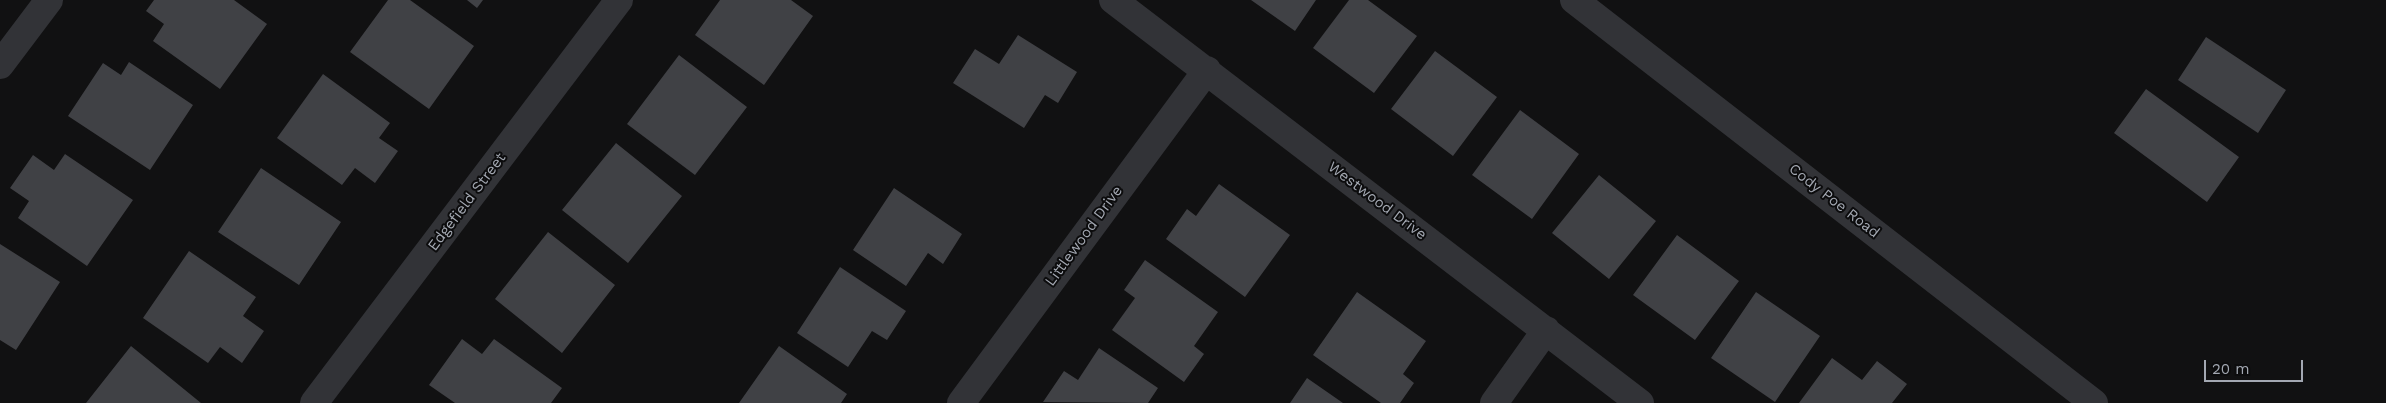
<!DOCTYPE html>
<style>
body{margin:0}
#map{position:relative;width:2386px;height:403px;overflow:hidden;background:#111112;font-family:"Work Sans",sans-serif}
canvas{display:block}
.scale{position:absolute;left:2204px;top:360px;width:99px;height:22px;box-sizing:border-box;border:2px solid #a3a8b2;border-top:0;padding-left:6px;font-size:15px;line-height:18px;white-space:nowrap;color:#a3a8b2;-webkit-text-stroke:4px #0c0c0d;paint-order:stroke}
</style>
<div id="map">
<canvas width="2386" height="403"></canvas>
<div class="scale">20 m</div>
</div>
<script>
const context = document.querySelector('canvas').getContext('2d');
context.lineJoin = 'round';
function fill(path, color) { context.fillStyle = color; context.fill(path, 'evenodd'); }
function trace(path, color, width, dash) { context.strokeStyle = color; context.lineWidth = width; context.lineCap = dash ? 'butt' : 'round'; context.setLineDash(dash || []); context.stroke(path); }
function drawText(font, color, halo, rows, align = 'center') {
  context.font = font + ' "Work Sans",sans-serif'; context.lineWidth = 4; context.setLineDash([]); context.textBaseline = 'middle'; context.strokeStyle = halo; context.fillStyle = color; for (const [text, x, y, turn = 0] of rows) {
    context.save(); context.translate(x, y); context.rotate((+turn || 0) * Math.PI / 180); context.textAlign = isNaN(turn) ? turn : align; if (halo) context.strokeText(text, 0, 0); context.fillText(text, 0, 0); context.restore();
  }
}
fill(new Path2D(`
 M154,0h80l33,24 -47,65 -67,-48 11,-17 -18,-13z
 M388,0h22l64,46 -45,63 -79,-57z
 M467,0h16l-6,8z
 M720,0h71l22,16 -49,69 -69,-50z
 M1251,0h65l-21,31z
 M1349,0h19l49,36 -43,57 -61,-45z
 M1018,35l59,37 -19,31 -13,-8 -21,33 -71,-45 22,-34 24,15z
 M2206,37l80,53 -28,43 -80,-53z
 M1435,51l62,46 -44,59 -62,-47z
 M679,55l68,52 -52,68 -68,-51z
 M129,62l64,43 -43,65 -82,-54 35,-53 18,12z
 M323,74l67,49 -11,15 19,13 -23,32 -20,-15 -13,17 -65,-47z
 M2146,89l93,68 -32,45 -93,-69z
 M1520,110l59,44 -47,65 -60,-44z
 M616,143l66,53 -54,67 -66,-53z
 M65,154l68,46 -46,66 -69,-48 11,-17 -19,-13 23,-33 21,15z
 M261,168l80,54 -42,63 -81,-53z
 M1599,175l57,46 -47,58 -57,-46z
 M1219,184l71,51 -45,62 -79,-58 21,-30 9,7z
 M894,188l68,46 -19,30 -15,-11 -22,33 -53,-36z
 M548,232l67,53 -53,68 -67,-54z
 M1677,235l62,46 -44,59 -62,-45z
 M0,244l60,38 -44,68 -16,-10z
 M189,251l67,46 -13,19 21,15 -22,32 -22,-16 -12,16 -65,-45z
 M1145,260l73,52 -24,34 10,8 -20,28 -72,-52 23,-32 -11,-8z
 M840,267l66,44 -19,29 -15,-9 -24,36 -51,-34z
 M1357,292l69,49 -23,33 11,9 -14,20h-19l-68,-48z
 M1756,292l64,44 -45,66 -64,-44z
 M462,339l20,15 12,-15 68,49 -11,15h-96l-26,-18z
 M131,346l70,57h-115z
 M779,346l68,48 -6,9h-102z
 M1099,348l59,40 -10,15 -105,-1 21,-31 14,9z
 M1832,358l30,22 15,-19 30,23 -15,19h-93z
 M1307,378l36,25h-53z`), '#404145');
trace(new Path2D(`
 M1113,0l527,403
 M1574,0l520,403
 M0,65l49,-65
 M314,403l305,-403
 M961,403l246,-333
 M1494,403l52,-73`), '#323337', 28);
drawText('15px', '#a3a8b2', '#0c0c0d', [
 ["Westwood Drive",1377,201,37],
 ["Cody Poe Road",1834,201,38],
 ["Edgefield Street",467,202,-53],
 ["Littlewood Drive",1084,236,-54]
]);
</script>
